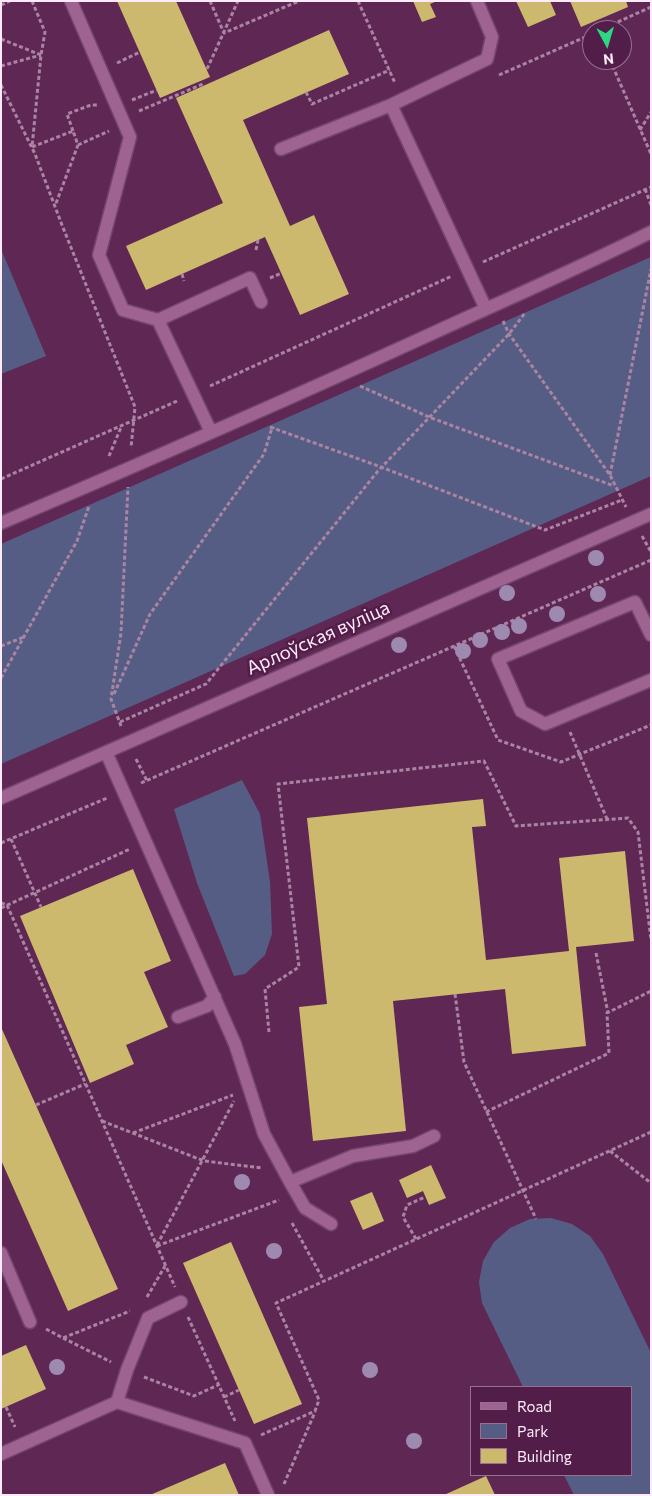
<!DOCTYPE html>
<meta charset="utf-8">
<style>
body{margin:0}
#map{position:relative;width:652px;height:1496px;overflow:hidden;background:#5f2854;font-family:Commissioner,sans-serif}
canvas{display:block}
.frame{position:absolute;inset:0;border:2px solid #ffeaf9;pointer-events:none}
.legend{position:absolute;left:470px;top:1386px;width:162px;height:90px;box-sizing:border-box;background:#531d49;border:1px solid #986f8f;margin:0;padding:6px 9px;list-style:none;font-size:15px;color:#ffeaf9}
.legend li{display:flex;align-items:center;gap:10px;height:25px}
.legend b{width:25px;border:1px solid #986f8f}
.north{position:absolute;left:582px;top:20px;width:50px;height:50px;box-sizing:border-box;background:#531d49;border:1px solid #986f8f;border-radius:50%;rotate:174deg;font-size:14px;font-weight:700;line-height:20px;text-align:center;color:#ffeaf9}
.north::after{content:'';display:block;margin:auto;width:18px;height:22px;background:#2cd884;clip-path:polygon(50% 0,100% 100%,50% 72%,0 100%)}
</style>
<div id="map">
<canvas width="652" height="1496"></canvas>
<div class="frame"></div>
<ul class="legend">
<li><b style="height:6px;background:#9f6392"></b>Road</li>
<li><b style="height:14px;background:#565d84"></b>Park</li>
<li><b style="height:14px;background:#cdb96d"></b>Building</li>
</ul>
<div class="north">N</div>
</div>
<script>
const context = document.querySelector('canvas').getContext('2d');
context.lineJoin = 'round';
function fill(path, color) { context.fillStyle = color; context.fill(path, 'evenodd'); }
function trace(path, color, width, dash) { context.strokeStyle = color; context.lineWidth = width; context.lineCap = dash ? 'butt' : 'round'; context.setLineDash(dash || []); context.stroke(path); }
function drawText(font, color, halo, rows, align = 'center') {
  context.font = font + ' Commissioner,sans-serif'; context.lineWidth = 5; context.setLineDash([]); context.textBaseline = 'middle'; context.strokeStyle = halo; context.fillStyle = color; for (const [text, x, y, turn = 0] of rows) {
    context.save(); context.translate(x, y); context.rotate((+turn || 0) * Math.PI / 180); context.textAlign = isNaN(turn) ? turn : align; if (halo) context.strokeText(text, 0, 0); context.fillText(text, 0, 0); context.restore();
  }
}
fill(new Path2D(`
 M1,249l45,107 -45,18z
 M651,257v219l-650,288v-220z
 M242,780l18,34 10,68 2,52 -7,21 -20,19 -11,2 -37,-93 -23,-74z
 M551,1218l21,6 18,12 13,18 48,99v142h-77l-10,-20h67v-88h-108l-41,-84 -3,-21 4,-21 11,-19 16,-14 20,-9z`), '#565d84');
fill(new Path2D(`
 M117,1h59l34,76 -50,21z
 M413,1h24l-7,3 6,13 -14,5z
 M516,1h34l6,14 -28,12z
 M570,1h56l2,6 -47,20z
 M329,30l20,44 -106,46 47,106 24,-11 35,79 -49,21 -35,-78 -119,53 -20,-44 97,-43 -47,-105z
 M483,799l3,27 -14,1 14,133 83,-9 -10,-93 66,-7 9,90 -58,6 10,99 -74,8 -7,-65 -112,12 13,130 -93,10 -14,-134 28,-3 -20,-186z
 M133,869l38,92 -27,11 24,55 -42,18 8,19 -44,19 -70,-167z
 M1,1027l117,262 -50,22 -67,-151z
 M431,1165l15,33 -17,7 -6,-14 -16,7 -8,-18z
 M372,1192l12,29 -21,9 -13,-29z
 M231,1242l71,162 -48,20 -71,-161z
 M26,1345l20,44 -45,20v-53z
 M225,1463l14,32h-89z
 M486,1476l9,19h-51z`), '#cdb96d');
const minor = new Path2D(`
 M71,1l59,136 -31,118 24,55 35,10 53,112
 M391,105l96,-46 5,-22 -15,-36
 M281,149l110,-44 95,204
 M158,320l92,-42 11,24
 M1,523c144,-61 288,-124 430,-189 74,-34 148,-66 220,-102
 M651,635l-16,-33 -137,57 23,52 24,13 106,-44
 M106,752l129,292 29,90 26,48 63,-26 60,-10 21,-10
 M1,798l650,-284
 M178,1017l29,-11 8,-9
 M290,1182l15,26 26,16
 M1,1253l29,69
 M117,1402l10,-32 21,-52 33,-16
 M1,1454l116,-52 128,41 23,52`);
trace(minor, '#73466b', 15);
trace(new Path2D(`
 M32,1l13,31 -4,23 -9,92 41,-16 5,14 -23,61
 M210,1l14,32 75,-32
 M358,1l37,82
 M1,5l9,-4
 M600,30l51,-23
 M1,39l40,16
 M610,60l41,94
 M117,63l23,-11
 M1,66l40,-11
 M207,69l31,-68
 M499,75l93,-41
 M1,85l34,69 27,71 73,182 -4,41
 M306,92l6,12 78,-34
 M132,100l25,-10
 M139,111l64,-27 1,2
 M640,130l11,-18
 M73,131l-6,-17 24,-9h6
 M78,145l31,-14
 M645,189l6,16
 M256,250l2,-10
 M483,262l168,-75
 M182,274l2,7
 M270,278l12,-5
 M503,321l6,13 101,141 16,32
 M210,386l242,-110
 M360,386l69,31 185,69
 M270,427l111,40 164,63 77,-30
 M109,456l13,-31
 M610,475l41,-206
 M1,479l176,-78
 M642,536l9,16
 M1,646l23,-9
 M454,646l44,94 63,22 90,-37
 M1,678l76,-137 12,-35
 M114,694l36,-80 114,-160 7,-23 3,-4
 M120,722l86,-38 172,-213 131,-137 16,-21
 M121,726l-10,-27 10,-66 7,-146
 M570,732l37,87
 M136,759l11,22
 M141,783l510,-223
 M11,839l30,68
 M1,843l106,-45
 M1,903l6,2 168,382
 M1,908l129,-59
 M596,953l12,60
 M455,994l9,68 72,157
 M269,1032l-4,-43 34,-22 -21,-183 206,-23 32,65 112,-8 10,14 13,108
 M36,1105l49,-21
 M486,1112l123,-59 -2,-40 44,-22
 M102,1121l102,40 59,7
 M133,1133l100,-38
 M610,1151l41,32
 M292,1223l32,58
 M416,1239l-13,-22 4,-12 18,-8
 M157,1245l77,-144
 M157,1246l122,-46
 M147,1297l18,-31
 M188,1317l47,104
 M46,1329l17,9 67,-27
 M63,1338l48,24
 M144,1377l50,19 24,-11
 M224,1397l15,-7
 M6,1407l9,20
 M261,1435l54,-24 4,-11 -43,-97 375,-171
 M284,1484l31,-72`), '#ab84a3', 3, [4, 2.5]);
trace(minor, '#9f6392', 12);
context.fillStyle = '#9e89b0';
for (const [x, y] of [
 [596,558],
 [507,593],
 [598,594],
 [557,614],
 [519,626],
 [502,632],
 [480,640],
 [399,645],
 [463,651],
 [242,1182],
 [274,1251],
 [57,1367],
 [370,1370],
 [414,1441]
]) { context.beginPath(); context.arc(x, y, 8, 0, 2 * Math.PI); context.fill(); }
drawText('19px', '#ffeaf9', '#531d49', [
 ["Арлоўская вуліца",318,638,-24]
]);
</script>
